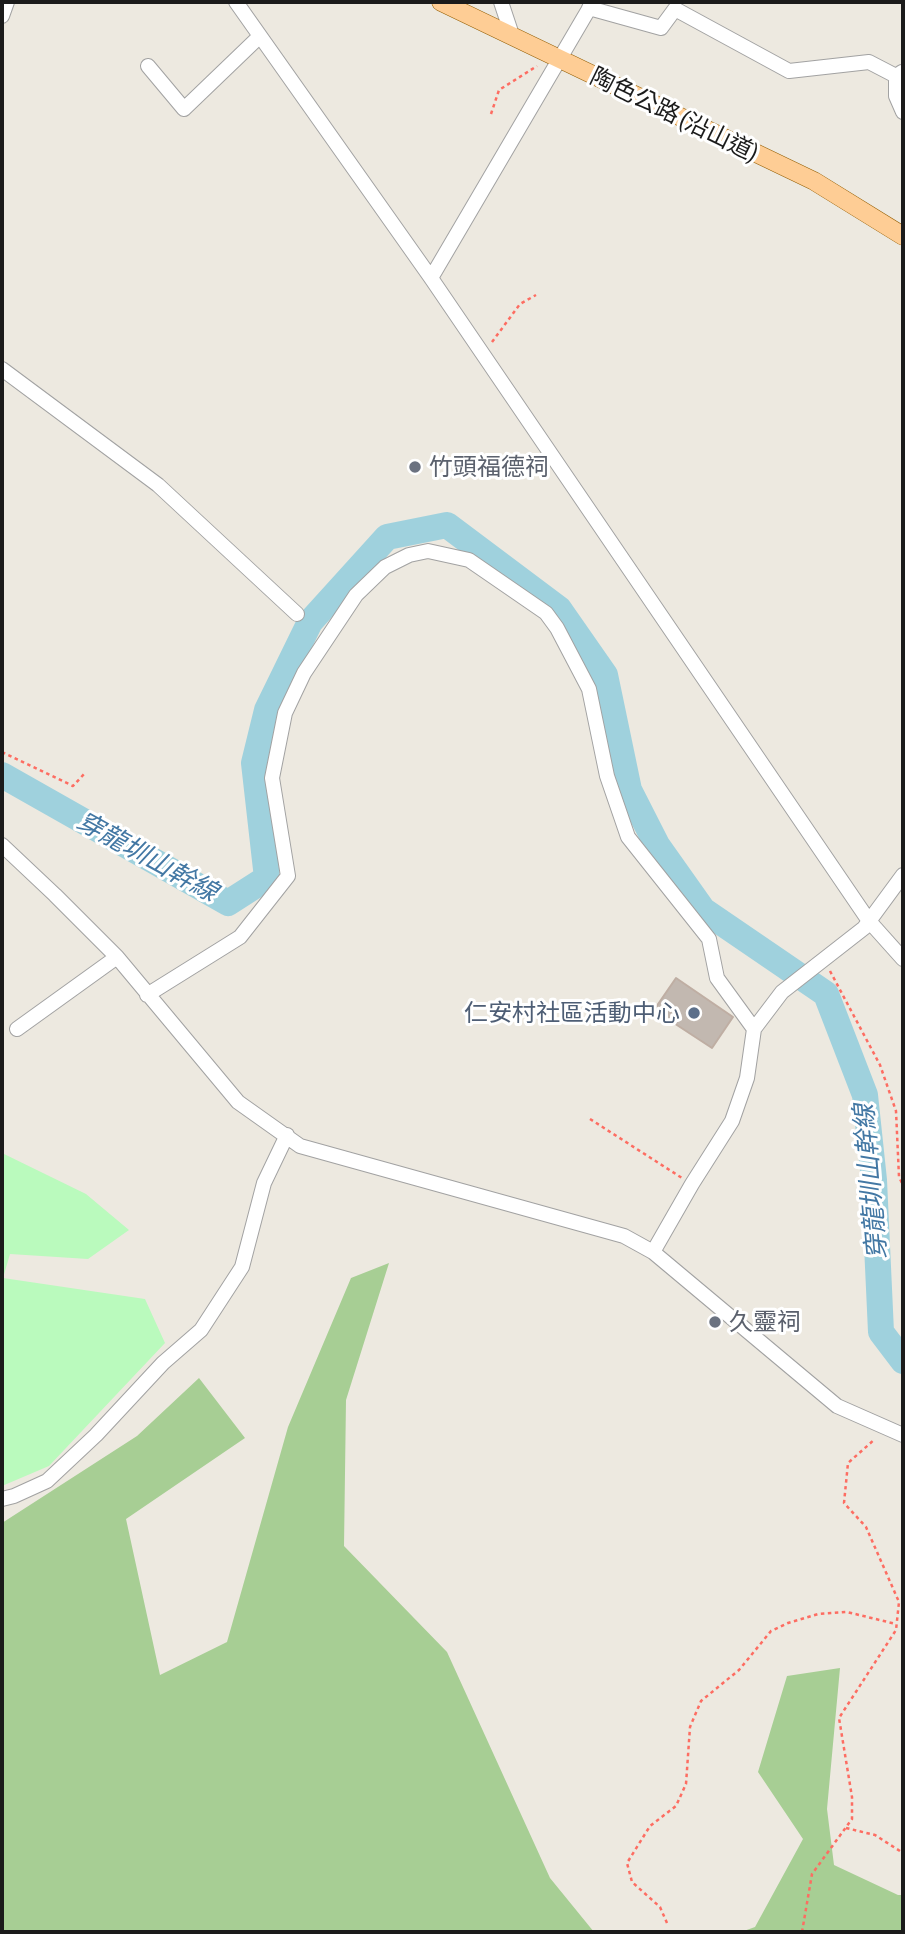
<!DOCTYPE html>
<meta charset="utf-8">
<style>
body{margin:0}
#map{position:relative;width:905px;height:1934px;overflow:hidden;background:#ede9e0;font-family:"Asap Condensed",sans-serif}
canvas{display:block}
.frame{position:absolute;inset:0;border:4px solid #1b1b1b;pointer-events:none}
</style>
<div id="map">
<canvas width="905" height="1934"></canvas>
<div class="frame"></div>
</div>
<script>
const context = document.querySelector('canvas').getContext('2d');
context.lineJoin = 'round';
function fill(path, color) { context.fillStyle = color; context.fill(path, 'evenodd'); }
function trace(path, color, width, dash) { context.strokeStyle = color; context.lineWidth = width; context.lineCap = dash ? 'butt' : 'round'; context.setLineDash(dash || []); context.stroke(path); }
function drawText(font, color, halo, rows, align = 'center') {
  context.font = font + ' "Asap Condensed","Noto Sans TC",sans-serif'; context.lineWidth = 6; context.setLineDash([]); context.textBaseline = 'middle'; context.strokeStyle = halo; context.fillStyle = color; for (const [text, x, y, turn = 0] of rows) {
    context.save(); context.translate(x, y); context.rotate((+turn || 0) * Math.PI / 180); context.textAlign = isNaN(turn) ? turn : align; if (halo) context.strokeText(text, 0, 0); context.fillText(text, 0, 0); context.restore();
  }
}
fill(new Path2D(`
 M389,1263l-43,137 -2,146 103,106 103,226 44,54h-592v-409l135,-87 62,-58 46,60 -119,81 34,156 67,-33 61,-215 63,-149z
 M840,1668l-13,141 7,56 64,30h5v37h-162l14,-5 48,-88 -45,-67 29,-96z`), '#a7ce94');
fill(new Path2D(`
 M2,1153l84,41 43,36 -41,29 -78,-5 -7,24 142,21 20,44 -116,123 -47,20z`), '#bafabd');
trace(new Path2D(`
 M2,775l226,128 39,-25 -13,-115 13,-53 43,-88 77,-85 60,-12 112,84 46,66 24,115 28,55 46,65 123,84 39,101 9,85 7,152 22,29`), '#9fd1dd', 26);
const building = new Path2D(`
 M676,978l57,39 -21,31 -58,-38z`);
fill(building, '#c2b8b0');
trace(building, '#bfaea3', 2);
const minor = new Path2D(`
 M236,2l195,276 438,643 34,38
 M501,2l11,33
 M589,8l72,20 14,-19 114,62 80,-9 27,14
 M2,16l5,-14
 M148,66l36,43 76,-73
 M902,72l-6,4v20l7,16
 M431,278l162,-276
 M2,369l156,116 139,129
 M2,845l53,50 62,62 121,145 62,44 324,90 29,16 184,154 66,29
 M147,995l93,-58 48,-61 -16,-98 13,-65 19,-40 52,-78 29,-28 24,-12 19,-4 41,9 77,53 11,15 32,61 18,87 21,61 81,102 8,39 37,51
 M17,1029l100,-72
 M653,1252l39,-68 40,-63 15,-43 7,-49 28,-37 82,-64 39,-53
 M2,1499l12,-3 33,-15 49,-46 67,-72 38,-33 41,-63 22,-84 23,-48`);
const major = new Path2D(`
 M441,2l373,179 89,55`);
trace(minor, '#a2a2a2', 16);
trace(major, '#935d00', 19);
trace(new Path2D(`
 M491,114l8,-24 38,-24
 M492,342l28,-38 16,-9
 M2,752l71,34 12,-13
 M830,971l50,94 16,46 3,66 4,8
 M590,1119l92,59
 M846,1828l29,7 28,18
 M667,1923l-7,-16 -28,-25 -5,-19 23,-37 26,-20 10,-22 4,-57 11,-26 38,-31 32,-39 17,-8 30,-9 29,-2 49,12
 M802,1932l10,-58 40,-55v-22l-13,-79 57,-88 3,-28 -33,-75 -22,-24 4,-40 27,-24`), '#fd6d62', 2.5, [3.5, 3.5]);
trace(minor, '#fff', 14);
trace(major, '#fecd95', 18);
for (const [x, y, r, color] of [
 [415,467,7,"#6b7280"],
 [694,1013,7,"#5c6f8a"],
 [715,1322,7,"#6b7280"]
]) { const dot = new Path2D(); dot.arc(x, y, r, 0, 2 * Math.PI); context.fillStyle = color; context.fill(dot); trace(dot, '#fff', 2.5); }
drawText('24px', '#1b1b1b', '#fff', [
 ["陶色公路 (沿山道)",674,115,26]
]);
drawText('24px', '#5b616d', '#fff', [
 ["竹頭福德祠",429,467],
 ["久靈祠",729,1322]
], 'left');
drawText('24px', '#4e5e75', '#fff', [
 ["仁安村社區活動中心",680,1013]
], 'right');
drawText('italic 26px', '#4378a4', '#fff', [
 ["穿龍圳山幹線",147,857,29],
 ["穿龍圳山幹線",871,1182,-95]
]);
</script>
